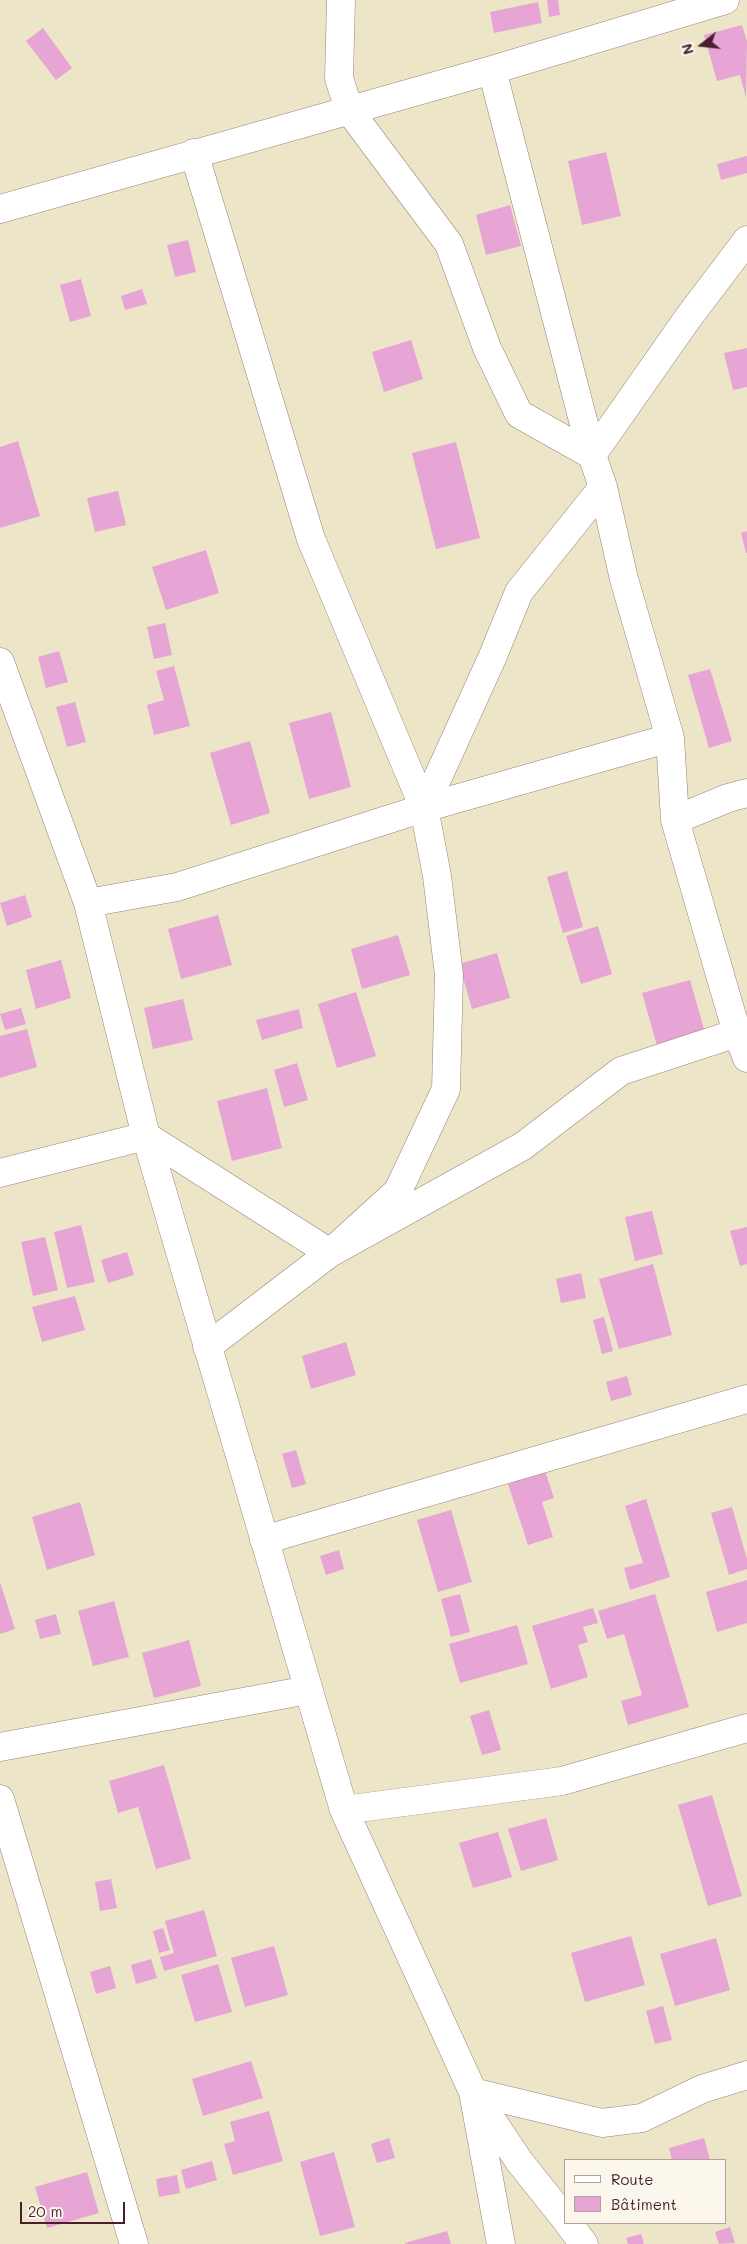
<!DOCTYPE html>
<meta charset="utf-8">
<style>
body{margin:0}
#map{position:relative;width:747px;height:2244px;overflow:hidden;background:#ece5c7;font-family:Mali,sans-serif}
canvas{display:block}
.legend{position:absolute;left:564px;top:2159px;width:162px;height:65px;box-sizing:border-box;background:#fbf7ec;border:1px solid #b4a19f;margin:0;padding:6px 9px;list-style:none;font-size:15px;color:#4a1f2b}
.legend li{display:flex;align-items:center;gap:10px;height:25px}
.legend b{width:25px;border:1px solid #b4a19f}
.north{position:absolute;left:677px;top:20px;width:50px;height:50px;-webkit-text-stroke:4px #fbf7ec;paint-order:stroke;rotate:254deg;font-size:14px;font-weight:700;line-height:20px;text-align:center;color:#4a1f2b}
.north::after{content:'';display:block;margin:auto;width:18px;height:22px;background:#4a1f2b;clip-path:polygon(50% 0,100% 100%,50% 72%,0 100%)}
.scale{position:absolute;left:20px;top:2202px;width:105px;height:22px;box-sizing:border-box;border:2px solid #4a1f2b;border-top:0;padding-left:6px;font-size:15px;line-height:18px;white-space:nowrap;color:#4a1f2b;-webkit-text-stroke:4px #fbf7ec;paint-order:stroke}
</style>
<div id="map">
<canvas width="747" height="2244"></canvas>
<ul class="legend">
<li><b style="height:6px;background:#fff"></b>Route</li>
<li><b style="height:14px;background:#e6a5d5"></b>Bâtiment</li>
</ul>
<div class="north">N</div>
<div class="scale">20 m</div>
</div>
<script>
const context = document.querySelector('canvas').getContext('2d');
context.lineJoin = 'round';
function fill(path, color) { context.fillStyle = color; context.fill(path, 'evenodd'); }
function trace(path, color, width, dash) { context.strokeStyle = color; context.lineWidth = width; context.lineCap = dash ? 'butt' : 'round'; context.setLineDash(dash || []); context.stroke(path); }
fill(new Path2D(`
 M547,0h11l2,15 -11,2z
 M538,2l4,21 -48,10 -4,-21z
 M742,25l5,16 -1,57 -6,-23 -23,6 -13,-46z
 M43,28l29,40 -16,12 -30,-39z
 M606,152l15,64 -39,9 -14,-64z
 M747,156v17l-26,7 -4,-16z
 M510,205l11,41 -35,9 -10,-40z
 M188,240l8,32 -21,5 -8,-32z
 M81,279l10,37 -21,6 -10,-37z
 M142,289l5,15 -22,6 -4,-14z
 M411,340l12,39 -39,13 -12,-40z
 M747,348v39l-14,3 -9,-37z
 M18,441l22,75 -40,12v-81z
 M456,442l24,96 -44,11 -24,-96z
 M118,491l8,34 -31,7 -8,-34z
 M747,531v22h-1l-5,-20z
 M206,550l13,43 -53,17 -14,-43z
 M165,623l7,32 -18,4 -7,-32z
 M59,651l9,31 -22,6 -8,-31z
 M174,666l16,60 -36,9 -7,-30 17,-5 -8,-29z
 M710,669l22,72 -23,7 -21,-73z
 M75,702l11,40 -19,5 -11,-40z
 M331,712l20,75 -42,12 -20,-76z
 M250,741l20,72 -39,12 -21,-72z
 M567,871l16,56 -20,6 -16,-56z
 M25,895l7,22 -25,9 -7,-23z
 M218,915l14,50 -51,14 -13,-50z
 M598,926l14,48 -31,10 -15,-48z
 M398,935l12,40 -48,14 -11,-40z
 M497,953l13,45 -38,11 -13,-45z
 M61,960l10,38 -35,11 -10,-39z
 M690,980l16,56 -48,13 -16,-56z
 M356,992l20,64 -39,12 -19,-64z
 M183,999l10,41 -40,9 -9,-41z
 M21,1008l5,16 -21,6 -5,-16z
 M299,1009l4,19 -41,12 -6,-20z
 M27,1029l10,38 -37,11v-42z
 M297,1063l11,37 -24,7 -10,-37z
 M267,1088l15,60 -50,13 -15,-60z
 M652,1211l11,43 -28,7 -10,-44z
 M81,1225l14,57 -28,6 -13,-56z
 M747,1227v37l-7,2 -10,-35z
 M45,1237l13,53 -25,6 -12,-54z
 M127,1252l7,23 -26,8 -7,-23z
 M653,1264l19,71 -53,14 -20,-70z
 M581,1273l5,25 -25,5 -5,-24z
 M75,1296l10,34 -43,12 -10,-35z
 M604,1317l9,34 -11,3 -9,-34z
 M346,1342l10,33 -45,14 -9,-33z
 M627,1376l5,19 -21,6 -5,-19z
 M296,1450l10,34 -14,4 -10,-34z
 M545,1471l9,27 -12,4 11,35 -25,8 -20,-61z
 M646,1499l24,78 -40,13 -6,-22 19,-5 -18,-57z
 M80,1502l15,53 -48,15 -15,-53z
 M732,1507l15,52v10l-18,6 -18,-62z
 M451,1510l21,72 -34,10 -21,-72z
 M339,1550l5,19 -18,6 -6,-19z
 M747,1580v43l-30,9 -11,-40z
 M0,1582l15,47 -15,5z
 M460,1594l10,38 -19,5 -10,-38z
 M655,1594l34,113 -61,18 -7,-24 21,-6 -18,-61 -17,5 -9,-28z
 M114,1601l15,56 -36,9 -15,-55z
 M593,1608l5,15 -15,4 5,15 -10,3 10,32 -37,12 -19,-63z
 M56,1614l5,20 -21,5 -5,-19z
 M517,1625l11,39 -68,19 -11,-39z
 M189,1640l12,46 -47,12 -12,-45z
 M489,1710l12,40 -19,5 -12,-39z
 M164,1765l27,94 -35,10 -18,-62 -20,6 -9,-32z
 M712,1795l30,101 -34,10 -30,-101z
 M546,1818l12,42 -37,11 -13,-42z
 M498,1832l14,45 -39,11 -14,-45z
 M111,1879l6,29 -17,3 -5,-29z
 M204,1910l13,46 -53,15 -4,-14 14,-4 -9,-32z
 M163,1928l7,22 -11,3 -6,-22z
 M631,1936l14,49 -60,17 -14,-49z
 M716,1938l14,52 -55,16 -15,-52z
 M274,1946l14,49 -43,12 -14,-49z
 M151,1959l6,19 -21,6 -5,-19z
 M218,1964l14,48 -37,10 -14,-47z
 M110,1966l6,22 -20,6 -6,-22z
 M663,2006l9,34 -17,4 -9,-33z
 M251,2061l12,37 -60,18 -11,-37z
 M269,2111l14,50 -50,14 -9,-31 11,-3 -5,-19z
 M389,2138l6,20 -18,5 -6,-19z
 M704,2138l6,22h-38l-3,-12z
 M334,2152l21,75 -35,9 -20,-74z
 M212,2161l5,19 -31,9 -5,-19z
 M87,2172l12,41 -52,15 -12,-41z
 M177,2175l3,18 -21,4 -3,-18z
 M730,2227l5,16 -16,1 -4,-12z
 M447,2231l4,13h-46v-1z
 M641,2234l3,10h-16l-2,-6z`), '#e6a5d5');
const minor = new Path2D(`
 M341,0l-2,78 10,32 100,134 38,104 32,66 73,41 96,-137 59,-78
 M492,70l100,385 11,32 21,92 46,159 5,82 62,213 10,25
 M0,209l492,-139 233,-70
 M0,662l88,241 58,233 198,674 129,282 28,152
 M424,808l68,-150 27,-66 84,-105
 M675,820l53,-22 19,-5
 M88,903l89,-16 247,-79 246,-70
 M0,1173l146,-37 184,117 68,-62 48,-102 3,-114 -12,-99 -13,-68 -113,-269 -117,-386
 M207,1347l123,-94 193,-107 98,-75 116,-38
 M264,1540l483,-141
 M0,1747l308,-57
 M0,1799l134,445
 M344,1810l218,-29 185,-53
 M473,2092l129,31 40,-5 60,-29 45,-14
 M479,2101l40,60 47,59
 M568,2223l16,21`);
trace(minor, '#9b8279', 29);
trace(minor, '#fff', 28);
</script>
